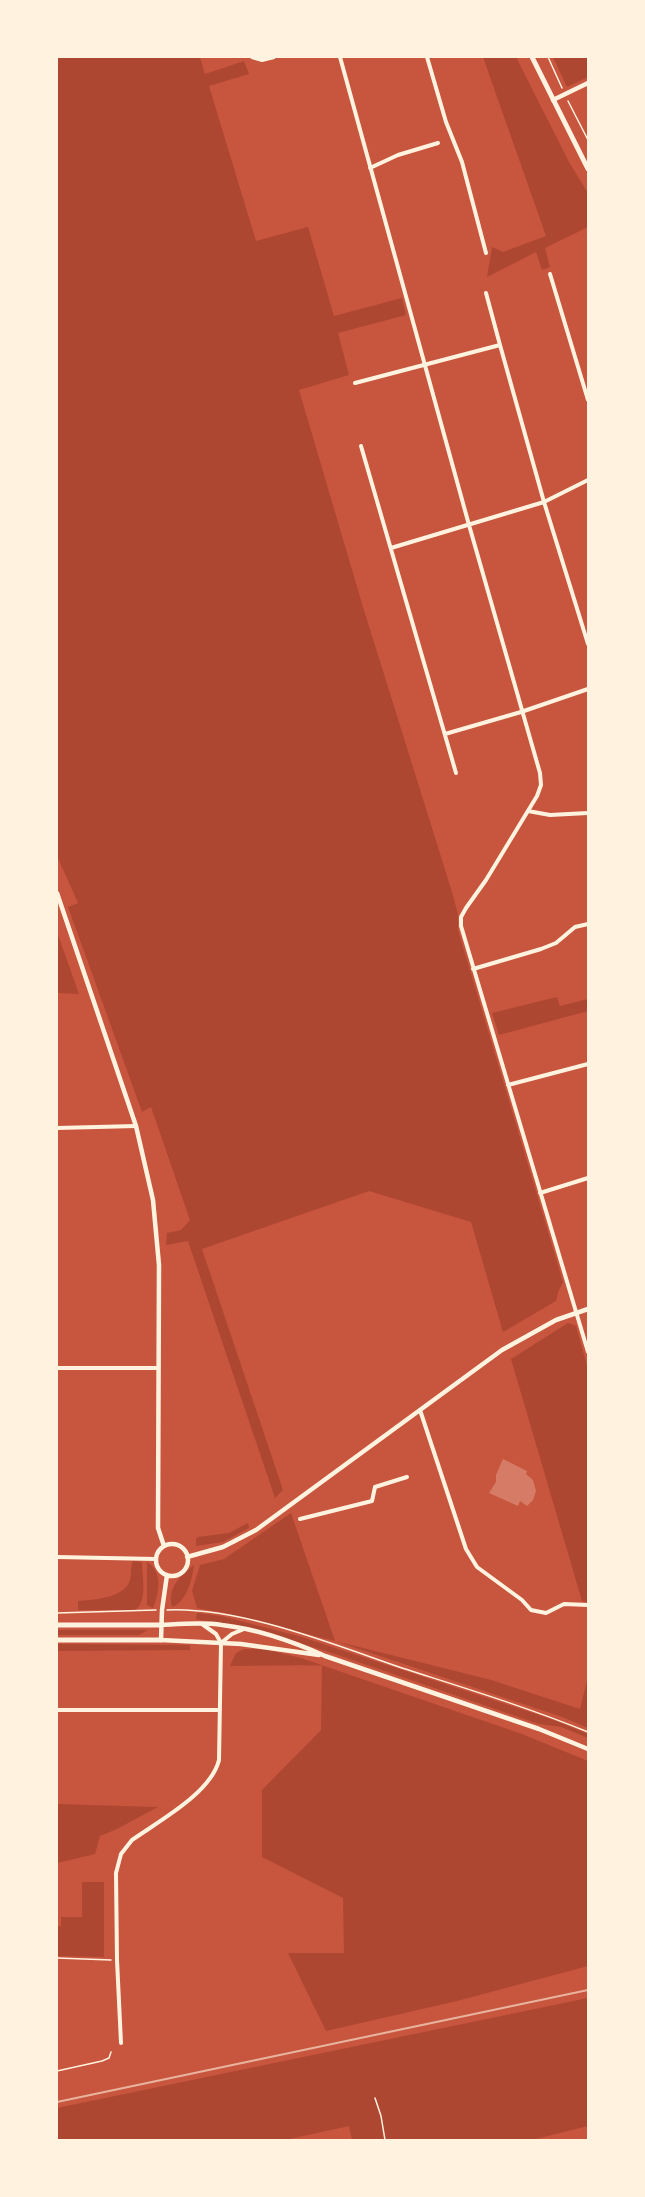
<!DOCTYPE html>
<style>
body{margin:0}
#map{position:relative;width:645px;height:2197px;overflow:hidden;background:#c8553d;font-family:"Archivo Narrow",sans-serif}
canvas{display:block}
.frame{position:absolute;inset:0;border:58px solid #fff3e0;pointer-events:none}
</style>
<div id="map">
<canvas width="645" height="2197"></canvas>
<div class="frame"></div>
</div>
<script>
const context = document.querySelector('canvas').getContext('2d');
context.lineJoin = 'round';
function fill(path, color) { context.fillStyle = color; context.fill(path, 'evenodd'); }
function trace(path, color, width, dash) { context.strokeStyle = color; context.lineWidth = width; context.lineCap = dash ? 'butt' : 'round'; context.setLineDash(dash || []); context.stroke(path); }
fill(new Path2D(`
 M57,57h143l5,17 39,-13 5,13 -40,12 47,155 52,-14 26,89 68,-18 4,17 -68,18 11,42 -50,15 64,217 89,285 6,22v16l105,352 -4,8 -3,11 -53,31 -32,-110 -102,-31 -167,58 81,241 -8,8 -87,-257 -22,4 1,-12 14,-3 9,-10 -39,-113 -9,5 -74,-205 10,-4 -21,-47z
 M483,57h33l53,105 19,31v34l-43,21 5,19 -8,3 -6,-18 -49,25 5,-30 11,5 43,-16z
 M553,57h35v20l-21,10z
 M57,932l22,62 -22,-1z
 M557,997l3,9 28,-7v12l-89,24 -7,-22z
 M568,1323l8,3 12,43v233l-6,-1 -71,-242z
 M291,1513l44,128 156,39 89,29 8,-32v51l-26,-11 -227,-76 -110,-28 -28,-5 -5,-17 8,-26 24,-6z
 M248,1523l1,5 -26,14 -27,4v-7l2,-2 31,-4z
 M133,1561l9,1c0,14 6,40 -7,48h-57v-9c15,-1 47,-3 52,-21 2,-6 0,-13 3,-19z
 M147,1562c16,9 12,32 6,46l-6,-3z
 M194,1565c-2,14 -7,37 -22,42 -5,-19 8,-31 22,-42z
 M197,1613l24,3 81,21 249,82 37,15v4l-27,-11 -22,-3 -201,-69 -79,-25 -63,-11z
 M57,1630h91l-9,5h-82z
 M57,1644l133,1v5l-133,1z
 M244,1649h21l36,9 221,76 66,27v205l-131,35 -131,30 -38,-78h56l-1,-55 -81,-41v-67l59,-60 1,-65 -92,1 6,-13z
 M57,1804l101,3 -41,22 -17,7 -5,18 -38,9z
 M82,1882h22v75l-47,-1v-30h4v-9h21z
 M588,1998v128l-56,14h-180l-3,-14 -64,14h-228v-32z`), '#ae4732');
fill(new Path2D(`
 M503,1459l24,12 -1,3 7,6 3,11 -3,9 -6,6 -7,-5 -2,5 -29,-13 7,-11v-7z`), '#d67c66');
trace(new Path2D(`
 M548,57l14,31
 M568,101l20,39
 M167,1610c74,-3 165,34 235,58 62,20 125,39 186,64
 M57,1613l99,-3
 M57,1958l54,2
 M57,2071l45,-10 7,-3 2,-6
 M375,2098l6,18 4,24`), '#fff3e0', 1.5);
trace(new Path2D(`
 M252,57l10,3 12,-3
 M340,57l129,468 71,248 1,12 -4,11 -51,84 -20,28 -5,9v9l127,426
 M427,57l19,65 16,40 24,91
 M370,168l28,-13 40,-12
 M550,274l38,126
 M500,345l44,157 44,142
 M355,383l145,-38 -14,-52
 M361,446l95,327
 M391,548l153,-46 44,-22
 M445,734l76,-22 67,-23
 M528,811l22,4 38,-2
 M473,969l68,-20 15,-6 19,-16 13,-3
 M508,1085l80,-21
 M57,1128l79,-2
 M540,1193l48,-15
 M57,1368h101
 M420,1410l46,139 11,18 45,33 9,10 15,3 18,-9 24,1
 M300,1519l72,-18 3,-14 32,-10
 M57,1557l99,2
 M221,1643l11,-9 12,-5
 M57,1710h163
 M121,2043l-4,-83 -1,-87 5,-19 11,-14c27,-19 79,-47 87,-80l2,-117 -5,-9 -14,-10`), '#fff3e0', 4);
trace(new Path2D(`
 M553,100l35,-17
 M57,893l79,233 17,74 6,65 -1,263 6,18
 M156 1560a16 16 0 1 1 32 0a16 16 0 1 1-32 0Z
 M187,1557l36,-10 33,-17 246,-180 54,-30 32,-11
 M167,1575l-5,35 -1,30 80,4 78,11
 M161,1625c20,-1 41,-3 61,0 35,4 70,16 103,31l214,73 49,20`), '#fff3e0', 4.5);
trace(new Path2D(`
 M532,57l56,112
 M57,1625h104
 M57,1640h104`), '#fff3e0', 5);
trace(new Path2D(`
 M57,2102l531,-112`), '#e9b49f', 2);
</script>
